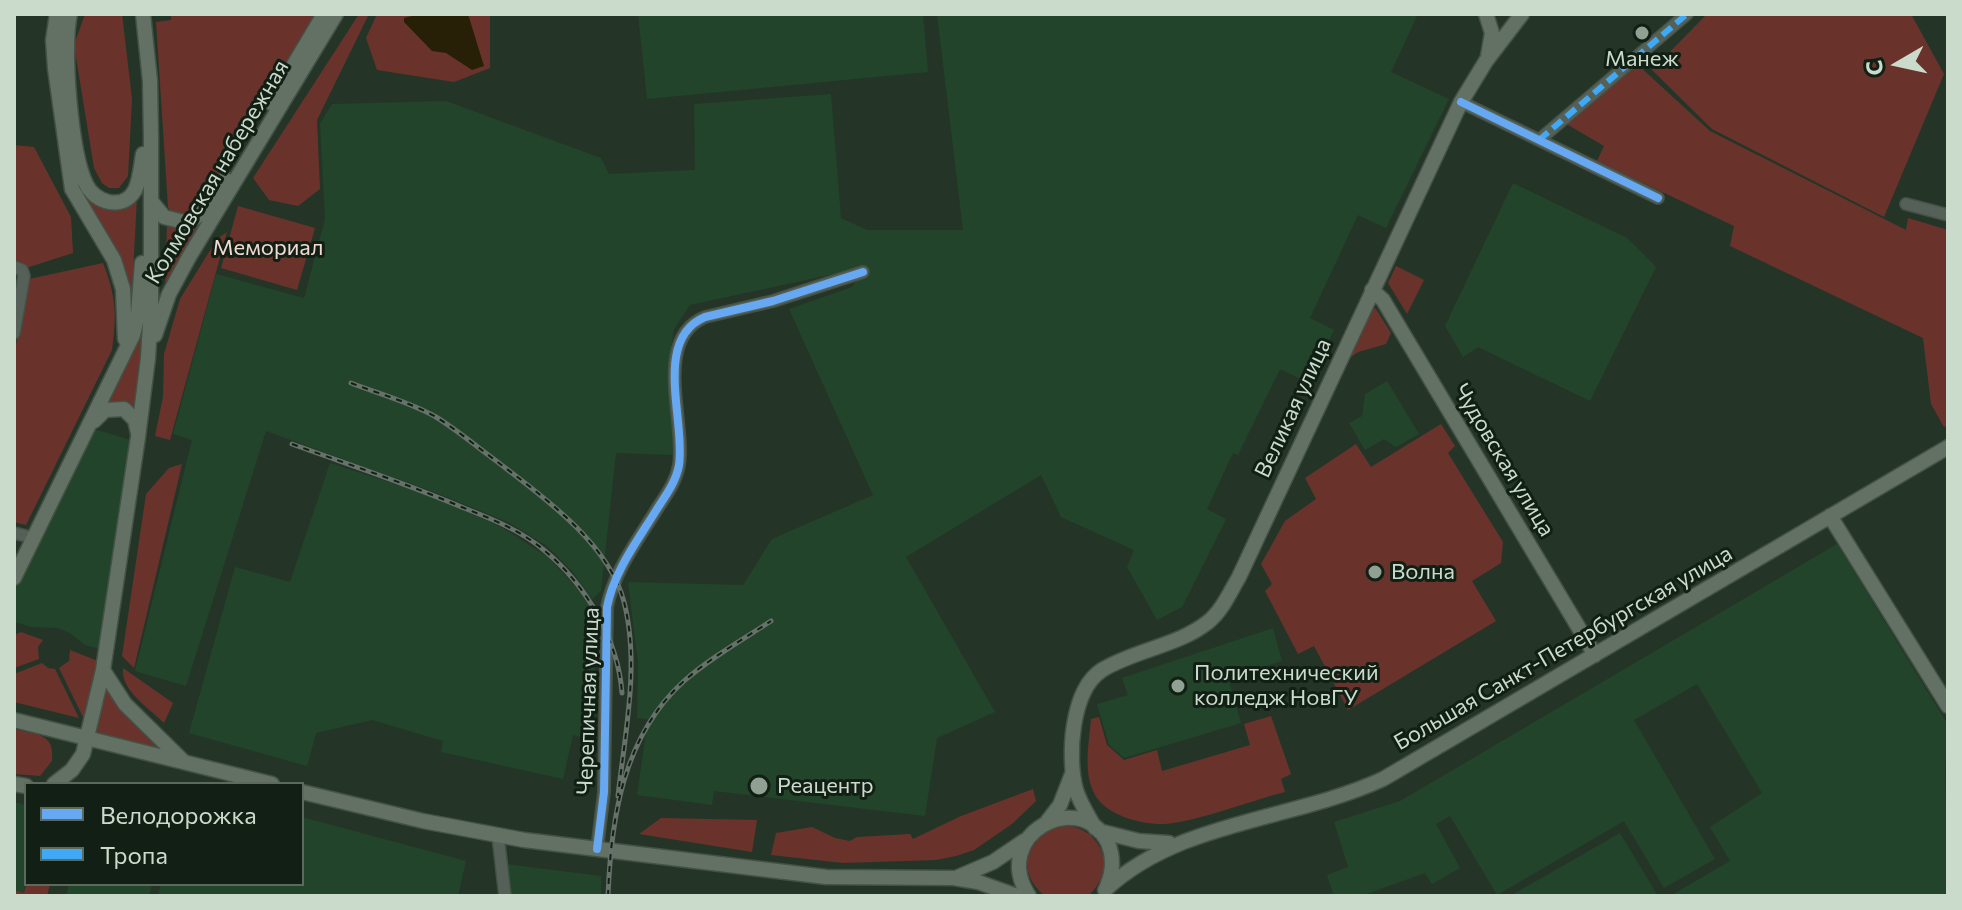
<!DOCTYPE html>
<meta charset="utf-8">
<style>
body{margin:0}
#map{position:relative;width:1962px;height:910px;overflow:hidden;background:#243528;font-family:Commissioner,sans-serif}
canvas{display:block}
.frame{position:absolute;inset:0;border:16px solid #cadbcc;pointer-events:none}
.legend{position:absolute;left:24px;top:782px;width:280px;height:104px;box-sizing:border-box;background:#121f14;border:2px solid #5c6a5e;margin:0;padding:10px 14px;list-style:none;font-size:24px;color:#cadbcc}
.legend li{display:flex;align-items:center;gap:16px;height:40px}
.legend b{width:40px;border:2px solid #5c6a5e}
.north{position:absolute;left:1858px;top:24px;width:80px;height:80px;-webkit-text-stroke:6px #121f14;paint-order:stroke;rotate:261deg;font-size:22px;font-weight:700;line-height:32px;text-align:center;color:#cadbcc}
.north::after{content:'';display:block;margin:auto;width:28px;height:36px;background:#cadbcc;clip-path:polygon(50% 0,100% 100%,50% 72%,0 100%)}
</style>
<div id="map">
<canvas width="1962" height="910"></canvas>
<div class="frame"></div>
<ul class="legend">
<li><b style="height:10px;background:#66a8f1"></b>Велодорожка</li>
<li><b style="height:10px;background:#3fa9f5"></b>Тропа</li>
</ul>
<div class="north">С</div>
</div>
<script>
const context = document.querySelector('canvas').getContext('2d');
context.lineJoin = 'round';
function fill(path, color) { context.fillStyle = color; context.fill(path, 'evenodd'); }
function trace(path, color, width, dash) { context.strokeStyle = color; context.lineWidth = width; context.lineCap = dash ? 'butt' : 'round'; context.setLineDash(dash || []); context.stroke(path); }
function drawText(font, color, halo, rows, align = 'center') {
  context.font = font + ' Commissioner,sans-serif'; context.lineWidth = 6; context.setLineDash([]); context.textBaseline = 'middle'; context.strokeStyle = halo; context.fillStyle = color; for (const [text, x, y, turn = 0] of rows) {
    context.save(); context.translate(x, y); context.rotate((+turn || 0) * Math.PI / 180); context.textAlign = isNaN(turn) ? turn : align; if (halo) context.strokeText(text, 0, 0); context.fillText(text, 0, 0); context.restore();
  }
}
fill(new Path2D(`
 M638,14h285l5,58 -281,27z
 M937,14h481l-27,58 58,27 -63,129 -28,-13 -48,103 24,12 -25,53 -29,-14 -42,86 -5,-2 -26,56 19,10 -44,88 -25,13 -30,-53 7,-17 -73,-33 -20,-42 -135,82 89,155 -58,26 -12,78 -211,-25 -2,14 -75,-10 11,-76 -11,-1 1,-56 -10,-80 115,3 29,-46 101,-44 -84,-186 63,-22 14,-20 -176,38 -16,24 -3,19 2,107 -57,-2 -15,138 -9,8 -20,-28 -25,-25 -37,-23 -68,-28 -176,-64 -80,255 -51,-15 57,-231 -19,-6 43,-160 88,24 21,-79 -5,-95 12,-20 114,-3 155,57 8,16 86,-4 -1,-66 137,-10 10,124 26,12h96z
 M1513,183l114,55 29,29 -66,134 -112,-54 -15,10 -18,-31z
 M1387,381l32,53 -23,13 -12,-8 -19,11 -16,-27 13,-7 3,-22z
 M94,429l40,12 -33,208 -16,-4 -15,-12 -12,-5 -26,-1 -18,-5v-35z
 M330,463l99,32 74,33 45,29 49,53 -5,130 -19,-5 -10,44 -122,-27 2,-11 -71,-21 -56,13 -9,33 -118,-33 46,-166 55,15z
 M1837,544l111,181 -3,45 3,126h-278l60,-35 -20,-34 52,-34 -65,-109 -63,36 81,139 -51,29 -40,-67 -127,74 -47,-79 -14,8 24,44 -28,16 -7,-11 -64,23h-27l-7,-21 21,-8 -14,-45 66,-21z
 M1273,628l9,33 -54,17 13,45 -117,35 -15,-13 -12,-41 31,-9 -6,-17z
 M14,802l12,3 -2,88 -10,-3z
 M302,817l164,44 -8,35h-300l3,-12h141z
 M1620,833l38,63h-148z
 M506,864l95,12v20h-92z
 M69,884h83l-3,12h-83z`), '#22442a');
fill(new Path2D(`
 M85,14h37l10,85 -4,77 -9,12h-10l-7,-5 -8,-15 -20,-123z
 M171,14h148l-102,172 -28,32 -16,-3 -5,-8 -12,-185 15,-2z
 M359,14h10l-52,106 3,69 -22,17 -29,-6 -16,-22z
 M377,14h113v54l-36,14 -77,-12 -11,-32z
 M1707,14h204l33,60 -60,143 -172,-88 -60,-59z
 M1638,65l72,66 196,99 2,-12 40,12v195l-4,2 -13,-23 -8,-66 -193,-92 4,-20 -137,-65 7,-15 -41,-24z
 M14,145l20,2 37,70 2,36 -47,15 -12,-5z
 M80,190l17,12 40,-5 -5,96 -15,-44 -30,-44z
 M238,206l77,22 -18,62 -76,-22z
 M208,219l-43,77 2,-74 25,4z
 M227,232l-57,208 -15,-4 8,-39 1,-43 16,-55 37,-60z
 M103,263c13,33 14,52 9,87l-86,175 -12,-3v-168l15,-75z
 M1396,266l28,14 -17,34 -19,-31z
 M1370,307l6,2 15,24 -5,11 -28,8 -18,13z
 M142,331l-6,82 -9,-9 -18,-1z
 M1441,424l14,22 -7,7 55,89 -2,21 -29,18 24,40 -148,89 -34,-64 -16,8 -33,-63 7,-7 -11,-20 24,-43 31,-22 -11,-21 51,-34 15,23z
 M182,464l-48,204 -12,-12 24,-162 23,-26z
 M21,632l22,8 -5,7 1,12 -25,9v-33z
 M70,650l28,11 -14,58 -25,-51 10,-7z
 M42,663l6,5 7,1 24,49 -65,-16v-28z
 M123,668l50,35 -9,20c-14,-14 -44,-33 -41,-55z
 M105,689l61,64 -70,-18z
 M1271,716l20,58 -10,5 4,13c-35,9 -86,29 -120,32 -23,1 -61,-9 -71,-31 -11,-22 -5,-51 -3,-74l8,-2 8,28 17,15 33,-10 5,21 88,-26 -6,-21z
 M14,729c22,6 41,3 38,32l-12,15 -26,-2z
 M1033,789l3,12 -24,23 -38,26 -18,6 -20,4 -93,3 -72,-8 5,-22 36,-6 23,11 15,3 7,-4 53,-3 3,5 48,-23z
 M661,818l96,2 -5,32 -113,-18z
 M1058,826c42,-4 62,43 30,70h-43c-30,-24 -19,-56 13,-70z
 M26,884h24l-3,12h-33v-6l10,3z`), '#69332b');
fill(new Path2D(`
 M420,14h48l16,52 -12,4 -26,-17 -14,-2 -28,-29v-4z`), '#282006');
const minor = new Path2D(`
 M1461,102l197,96
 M1539,140l148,-126
 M1906,204l42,11
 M14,267l8,3 2,6 -10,57
 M14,533l20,5
 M498,836l7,60
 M597,849l7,-57 3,-185c7,-36 31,-67 50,-98 9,-14 19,-27 22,-44 7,-43 -27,-126 26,-148l68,-16 90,-29`);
const major = new Path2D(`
 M57,14l-4,26 2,28 17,121 42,71 9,29 2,50
 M70,14c-8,34 1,139 16,170 8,18 37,28 49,6 5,-10 6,-25 8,-36
 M1486,14l6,19 -4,23
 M271,103l53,-89
 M151,201l13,16 24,6c16,-9 28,-28 37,-44
 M1372,290l11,10 212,355
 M155,335l14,-41 20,-37 147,-243
 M94,421l11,-11 19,-1 11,11 3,13
 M1830,516l118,190
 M14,578l119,-243 5,-21 4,-51
 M103,670l22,34 59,58
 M14,720l258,64
 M14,784l12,2
 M54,784l18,-14 11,-16 20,-84 35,-233 10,-79 3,-49v-171l-1,-57 -7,-67
 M302,792l121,29 101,19 302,37 128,1 24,4 39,14
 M1047,822l13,-17 12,-31
 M1095,828c-7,-13 -15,-25 -19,-38 -9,-33 -5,-100 26,-120 32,-20 76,-24 106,-48 14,-11 22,-30 31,-45l222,-475 25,-41 36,-47
 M1099,831l40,10 30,2
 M958,877l35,-15 31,-21
 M1105,890c75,-70 187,-69 278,-111l565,-332
 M1029,896c-40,-61 51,-110 79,-53 6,15 5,29 -1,43`);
trace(minor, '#445146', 14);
trace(major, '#445146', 17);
trace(minor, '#556158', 11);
trace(major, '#637165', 14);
const rail = new Path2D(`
 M351,383c28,11 59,19 85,34 21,13 40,29 59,43 46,35 114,83 129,142 16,62 1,131 -6,194
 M292,444c58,21 116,40 172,64 28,11 58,23 81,43 41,34 73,88 77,142
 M608,896c3,-78 15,-160 76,-215 26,-23 58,-41 87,-60`);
trace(rail, '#657169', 5);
trace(rail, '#121f14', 2, [6]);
trace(new Path2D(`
 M1539,140l148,-126`), '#3fa9f5', 6, [12, 6]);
trace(new Path2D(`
 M1461,102l197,96
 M597,849l7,-57 3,-185c7,-36 31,-67 50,-98 9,-14 19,-27 22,-44 7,-43 -27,-126 26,-148l68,-16 90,-29`), '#66a8f1', 8);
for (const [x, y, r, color] of [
 [1642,33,8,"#90a193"],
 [1375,572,8,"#90a193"],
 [1178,686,8,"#90a193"],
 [759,786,10,"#90a193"]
]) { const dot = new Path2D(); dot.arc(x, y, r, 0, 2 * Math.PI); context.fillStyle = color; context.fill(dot); trace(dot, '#121f14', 3); }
drawText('22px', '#cadbcc', '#121f14', [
 ["Манеж",1642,59,"center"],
 ["Волна",1391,572],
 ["Политехнический",1194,673],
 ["колледж НовГУ",1194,698],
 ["Реацентр",777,786]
], 'left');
drawText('22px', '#cadbcc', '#121f14', [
 ["Колмовская набережная",217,172,-59],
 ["Великая улица",1293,408,-65],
 ["Чудовская улица",1504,460,59],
 ["Большая Санкт-Петербургская улица",1563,648,-30],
 ["Черепичная улица",588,701,-88]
]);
drawText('22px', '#f2d9d4', '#121f14', [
 ["Мемориал",268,248]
]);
</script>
